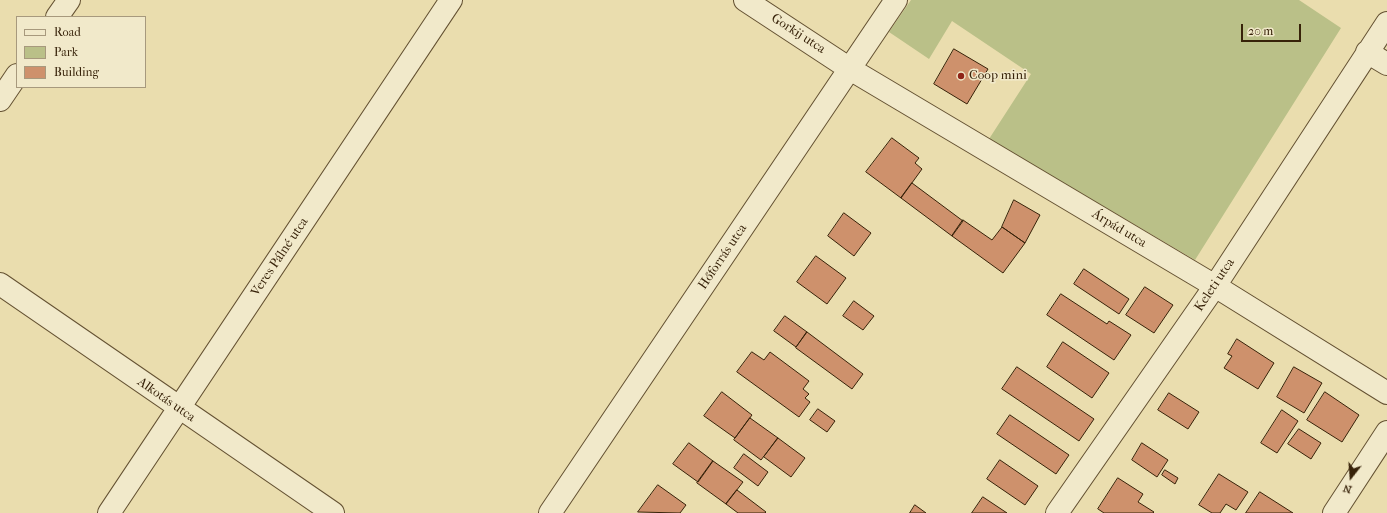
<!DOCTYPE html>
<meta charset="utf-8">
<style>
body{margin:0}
#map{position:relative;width:1387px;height:513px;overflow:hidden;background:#eaddae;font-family:"IM FELL French Canon",serif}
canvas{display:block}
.legend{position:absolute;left:16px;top:16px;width:130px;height:72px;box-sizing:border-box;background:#f1e9ca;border:1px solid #a7997d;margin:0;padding:5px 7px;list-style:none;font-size:12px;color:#372209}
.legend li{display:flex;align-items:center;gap:8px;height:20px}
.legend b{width:20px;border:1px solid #a7997d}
.north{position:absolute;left:1331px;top:457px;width:40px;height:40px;-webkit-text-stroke:3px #f1e9ca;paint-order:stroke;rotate:197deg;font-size:11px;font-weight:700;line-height:16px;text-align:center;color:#372209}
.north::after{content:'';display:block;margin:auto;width:14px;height:18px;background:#372209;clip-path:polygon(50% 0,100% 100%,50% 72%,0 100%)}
.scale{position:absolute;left:1241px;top:24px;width:60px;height:18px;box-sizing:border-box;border:2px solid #372209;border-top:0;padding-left:5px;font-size:12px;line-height:14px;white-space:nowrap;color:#372209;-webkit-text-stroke:3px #f1e9ca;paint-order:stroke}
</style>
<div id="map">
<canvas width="1387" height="513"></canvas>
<ul class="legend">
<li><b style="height:5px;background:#f1e9ca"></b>Road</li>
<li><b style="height:11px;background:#bac088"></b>Park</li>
<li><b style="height:11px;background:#ce916c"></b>Building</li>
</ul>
<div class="north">N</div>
<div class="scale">20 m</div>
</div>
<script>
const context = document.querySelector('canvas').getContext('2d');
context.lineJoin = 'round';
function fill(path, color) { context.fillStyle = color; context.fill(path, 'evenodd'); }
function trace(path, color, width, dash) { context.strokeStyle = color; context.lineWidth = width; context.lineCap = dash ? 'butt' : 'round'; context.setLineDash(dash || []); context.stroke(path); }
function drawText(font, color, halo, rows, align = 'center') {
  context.font = font + ' "IM FELL French Canon",serif'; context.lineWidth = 3; context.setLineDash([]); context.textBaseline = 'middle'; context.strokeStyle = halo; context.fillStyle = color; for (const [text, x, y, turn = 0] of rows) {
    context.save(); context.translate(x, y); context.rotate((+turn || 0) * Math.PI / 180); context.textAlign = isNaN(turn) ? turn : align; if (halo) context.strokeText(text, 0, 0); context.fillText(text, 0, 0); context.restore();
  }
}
fill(new Path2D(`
 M911,0h388l42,28 -146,232 -206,-121 42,-65 -79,-53 -23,38 -40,-27z`), '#bac088');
const building = new Path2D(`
 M954,49l34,20 -21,35 -33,-20z
 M892,138l27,20 -4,5 7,6 -21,29 -35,-26z
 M912,183l51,38 -11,15 -51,-38z
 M1014,200l26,15 -15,28 -23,-16z
 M844,213l27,20 -17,23 -26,-20z
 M963,220l29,20 10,-13 23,16 -22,30 -51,-37z
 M816,256l30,22 -19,26 -30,-22z
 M1084,269l45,30 -10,15 -45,-30z
 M1145,287l28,18 -19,28 -28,-18z
 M1061,294l46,30 2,-3 22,14 -17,25 -67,-45z
 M854,301l20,15 -11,14 -20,-14z
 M785,316l22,16 -11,15 -22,-16z
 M807,332l56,42 -11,15 -56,-41z
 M1237,339l37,24 -16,26 -34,-21 8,-12 -4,-2z
 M1063,342l46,31 -17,25 -45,-31z
 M752,352l12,8 6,-8 39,29 -6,8 6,5 -4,4 5,4 -11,15 -62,-45z
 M1017,367l77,52 -15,22 -77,-52z
 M1294,367l28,16 -18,30 -27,-16z
 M722,392l30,23 -17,23 -31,-22z
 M1325,392l34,23 -17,27 -35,-22z
 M1169,393l30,19 -11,17 -30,-19z
 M818,409l17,12 -8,11 -17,-12z
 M1282,410l16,11 -21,32 -16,-10z
 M1010,415l59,40 -13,19 -59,-40z
 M750,418l28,20 -17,22 -27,-20z
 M1299,429l22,14 -10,16 -23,-15z
 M778,438l27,20 -14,19 -27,-20z
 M689,443l24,18 -15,21 -25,-18z
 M1142,443l26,17 -11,17 -25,-17z
 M744,454l24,18 -10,14 -24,-18z
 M1000,460l38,26 -13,19 -38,-26z
 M713,461l30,21 -17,22 -29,-21z
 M1165,470l13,8 -3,6 -13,-9z
 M1219,474l29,18 -12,18 -10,-6 -6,9h-8l-13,-8z
 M1118,478l25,16 -5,8 16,10 -1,1h-49l-6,-4z
 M658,485l28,20 -6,8 -42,-1z
 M737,490l29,22 -1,1h-27l-12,-9z
 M1260,492l33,21h-47z
 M983,497l24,16h-35z
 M915,505l11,8h-16z`);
fill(building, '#ce916c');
trace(building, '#372209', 1);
const minor = new Path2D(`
 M745,0l105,69 365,217 172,107
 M57,17l12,-17
 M1367,52l20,12
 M0,100l17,-25
 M0,284l333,229
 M109,513l342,-513
 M550,513l346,-513
 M1057,513l158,-227 172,-263
 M1334,513l53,-81`);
trace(minor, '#645132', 24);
trace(minor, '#f1e9ca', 22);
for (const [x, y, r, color] of [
 [961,76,4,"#8f2418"]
]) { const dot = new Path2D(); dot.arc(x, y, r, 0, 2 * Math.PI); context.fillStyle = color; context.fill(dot); trace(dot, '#f1e9ca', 1.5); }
drawText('13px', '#372209', '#f1e9ca', [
 ["Gorkij utca",798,34,33],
 ["Árpád utca",1119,229,31],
 ["Veres Pálné utca",280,257,-56],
 ["Hőforrás utca",723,257,-56],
 ["Keleti utca",1215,285,-56],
 ["Alkotás utca",166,400,35]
]);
drawText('13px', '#372209', '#f1e9ca', [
 ["Coop mini",969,76]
], 'left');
</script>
